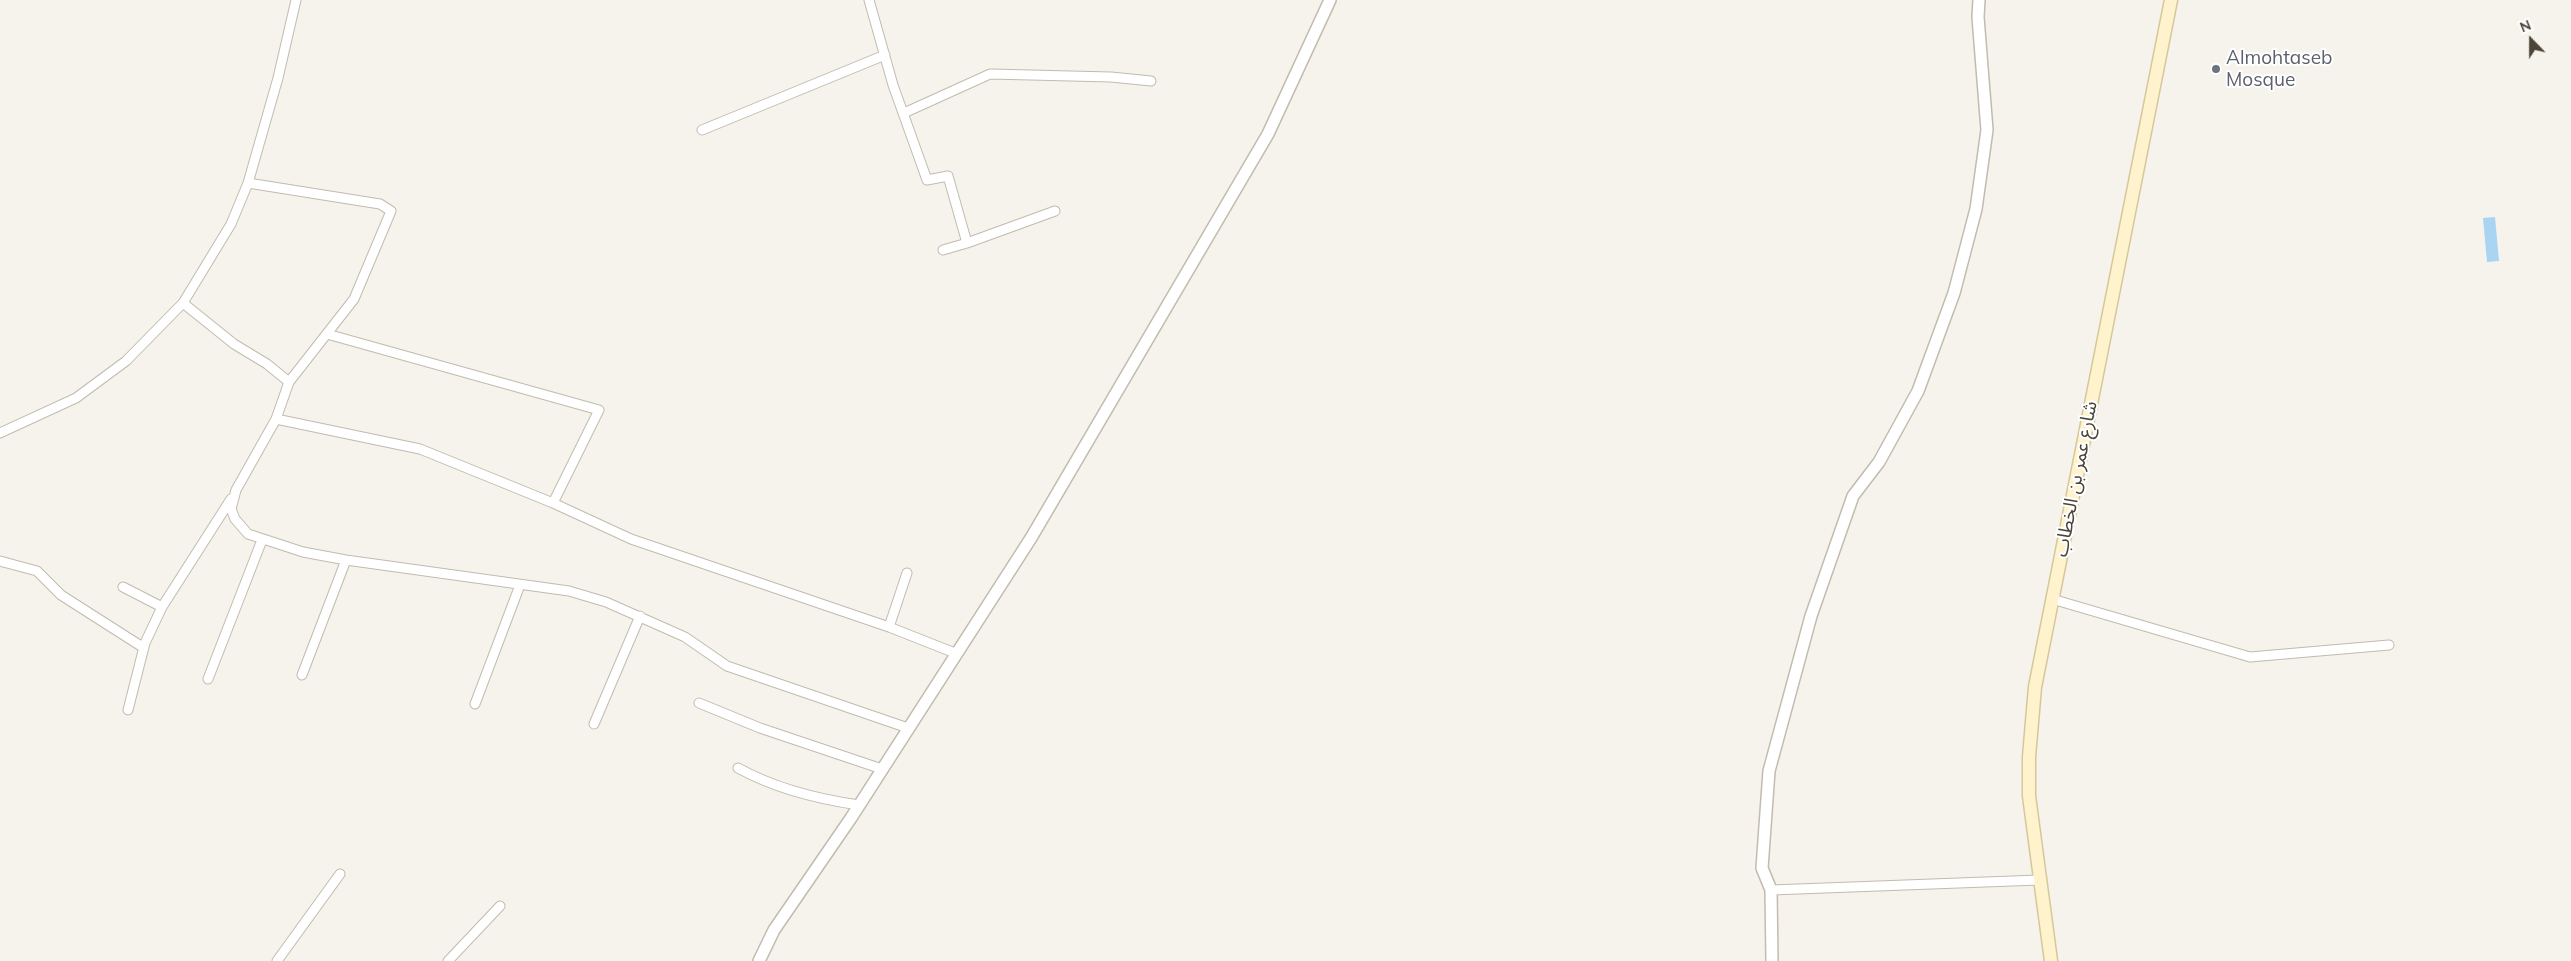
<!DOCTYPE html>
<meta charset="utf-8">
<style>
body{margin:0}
#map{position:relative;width:2571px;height:961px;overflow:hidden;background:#f6f3ec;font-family:Mulish,sans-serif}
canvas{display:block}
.north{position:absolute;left:2506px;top:15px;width:50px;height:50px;-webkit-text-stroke:4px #fff;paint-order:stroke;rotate:338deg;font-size:14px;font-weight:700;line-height:20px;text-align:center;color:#4b4439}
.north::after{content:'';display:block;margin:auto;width:18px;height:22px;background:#4b4439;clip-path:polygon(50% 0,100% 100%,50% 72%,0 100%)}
</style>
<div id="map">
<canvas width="2571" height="961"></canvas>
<div class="north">N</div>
</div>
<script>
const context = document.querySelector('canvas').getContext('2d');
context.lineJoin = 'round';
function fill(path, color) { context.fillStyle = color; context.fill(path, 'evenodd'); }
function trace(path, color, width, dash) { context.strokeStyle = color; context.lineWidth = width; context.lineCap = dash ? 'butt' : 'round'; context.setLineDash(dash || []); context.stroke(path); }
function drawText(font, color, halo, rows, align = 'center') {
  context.font = font + ' Mulish,"Noto Sans Arabic",sans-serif'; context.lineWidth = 4; context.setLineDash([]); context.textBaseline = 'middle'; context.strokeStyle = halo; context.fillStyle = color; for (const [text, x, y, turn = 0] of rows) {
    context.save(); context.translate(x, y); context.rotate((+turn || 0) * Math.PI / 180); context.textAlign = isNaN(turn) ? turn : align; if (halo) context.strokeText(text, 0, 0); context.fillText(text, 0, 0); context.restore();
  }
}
fill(new Path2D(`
 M2495,217l4,44 -12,1 -4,-44z`), '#a9d4f2');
const minor = new Path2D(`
 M869,0l24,85 34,95 21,-4 19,67 -24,7
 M904,113l86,-39 121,3 40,4
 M702,130l183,-75
 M248,183l132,21 11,7 -37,88 -65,83 -13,37 -40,71 -5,19 4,10 13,15 55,18 43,8 223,31 37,11 79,35 42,29 181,62
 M967,243l88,-32
 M183,303l51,41 33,20 22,18
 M327,334l272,76 -46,93
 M276,419l144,30 133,54 78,36 258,88 66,26
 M0,433l76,-35 50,-37 57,-58 48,-79 17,-41 30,-105 18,-78
 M0,561l37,10 24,24 83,53
 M123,587l39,20
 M2052,599l198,58 139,-12
 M889,627l18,-54
 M302,675l44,-115
 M208,679l54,-139
 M699,703l61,25 122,41
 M475,704l45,-119
 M128,710l17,-67 17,-36 69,-108
 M594,724l46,-108
 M738,768c38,21 79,31 121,37
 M1771,890l268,-10
 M277,961l63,-87
 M448,961l52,-55`);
const tertiary = new Path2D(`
 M759,961l15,-31 77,-112 180,-280 237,-404 62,-134
 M1772,961l-1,-71 -9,-22 7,-97 42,-155 42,-120 26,-34 39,-71 36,-98 22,-84 11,-79 -9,-113 1,-17`);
const secondary = new Path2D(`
 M2051,961l-22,-165v-39l6,-70 136,-687`);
trace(minor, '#c2bbae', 11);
trace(tertiary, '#c2bbae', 14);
trace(secondary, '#d6c79b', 15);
trace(minor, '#fff', 9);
trace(tertiary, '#fff', 11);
trace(secondary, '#fff3cd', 12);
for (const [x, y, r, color] of [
 [2216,69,5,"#6b7280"]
]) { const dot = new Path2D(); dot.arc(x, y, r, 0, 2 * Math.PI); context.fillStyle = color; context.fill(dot); trace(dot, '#fff', 2); }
drawText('19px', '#5b616d', '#fff', [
 ["Almohtaseb",2226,58],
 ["Mosque",2226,80]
], 'left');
drawText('19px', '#4b4439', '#fff', [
 ["شارع عمر بن الخطاب",2076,479,-79]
]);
</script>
